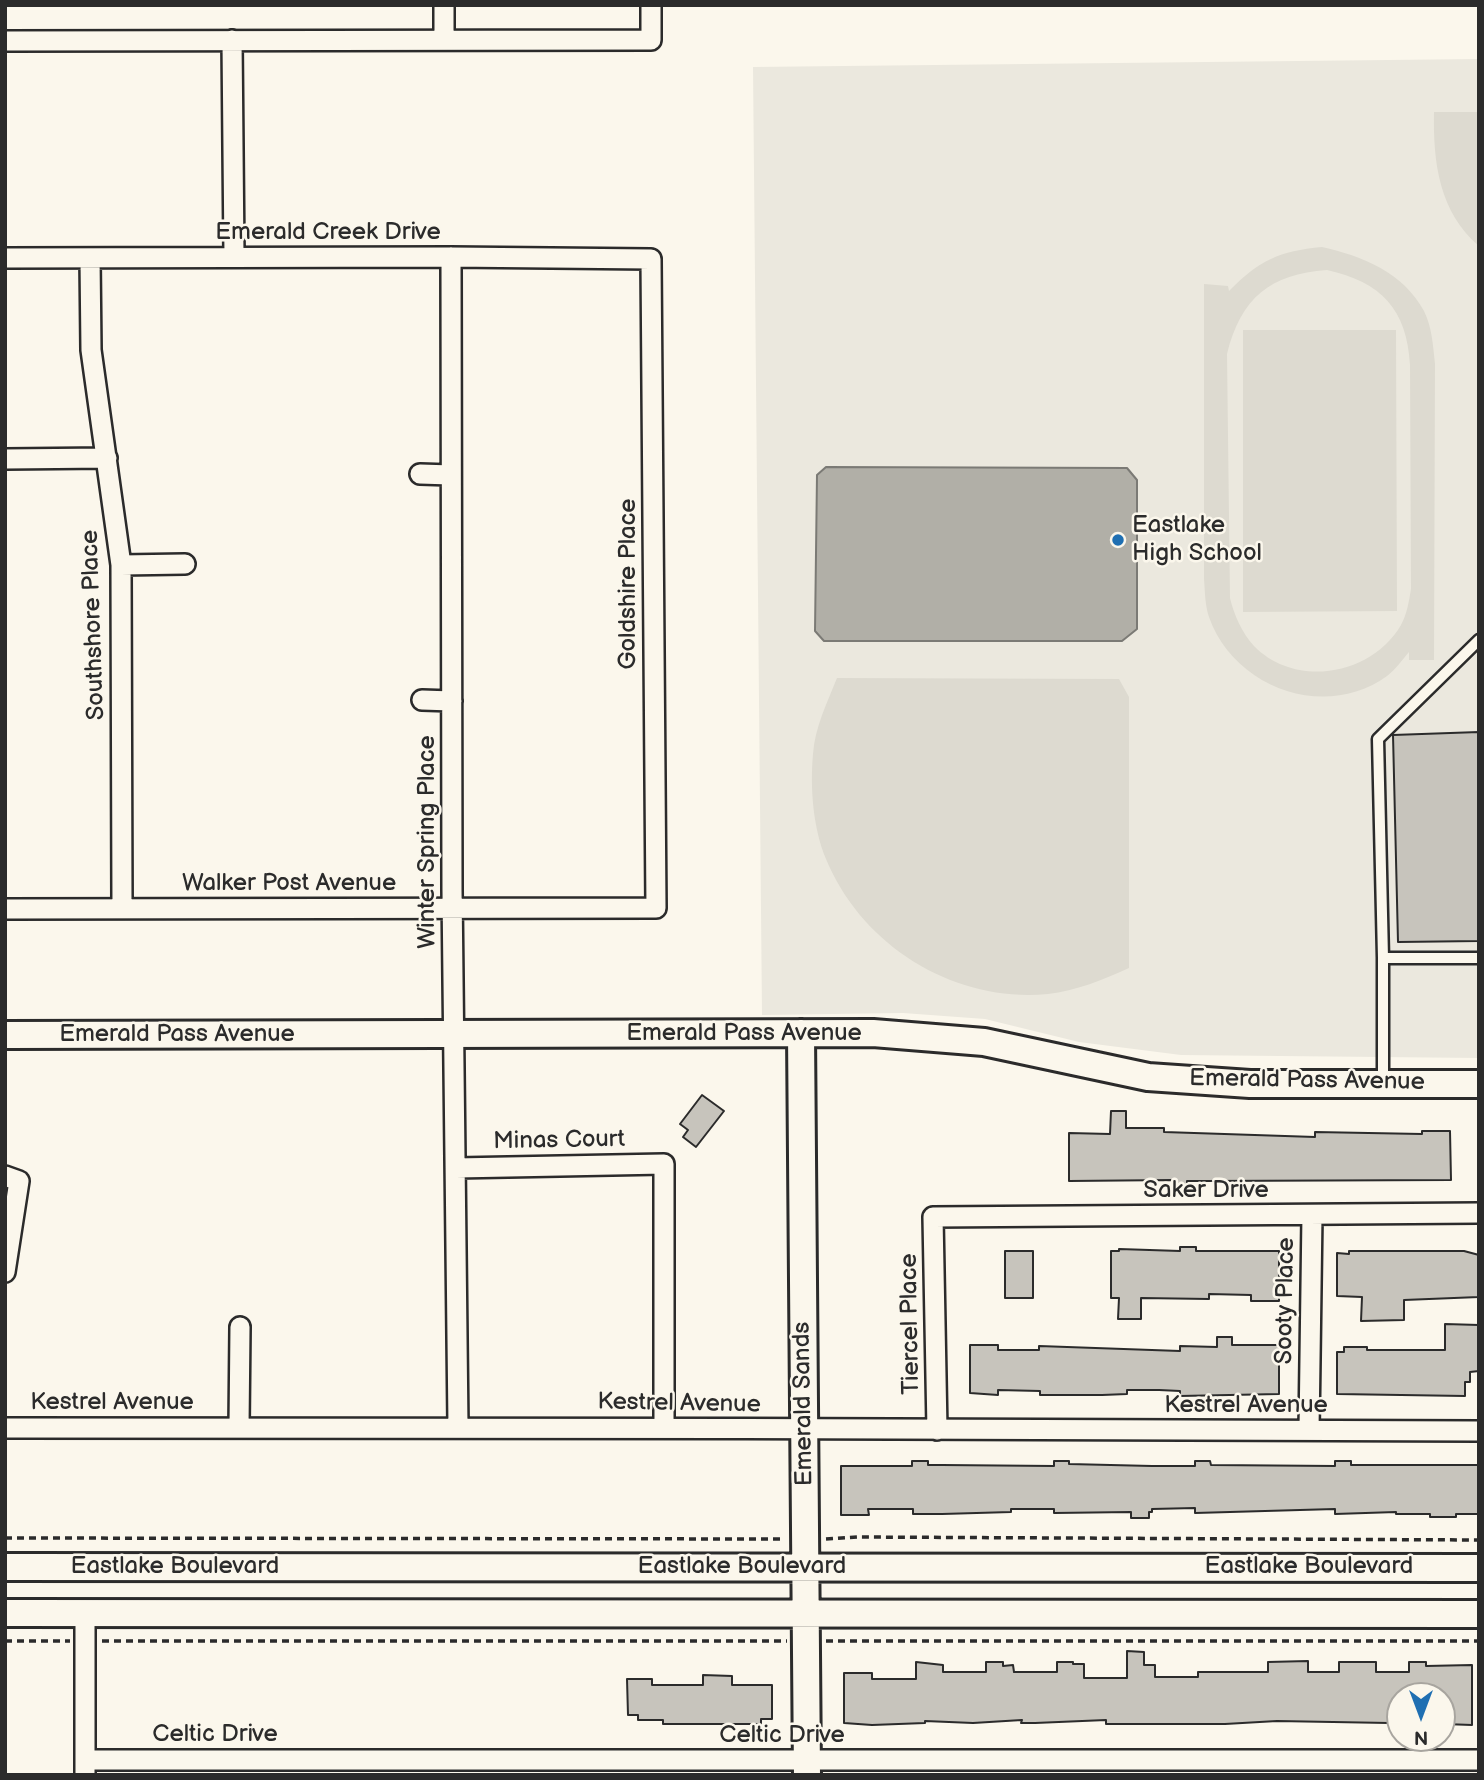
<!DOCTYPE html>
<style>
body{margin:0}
#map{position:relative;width:1484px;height:1780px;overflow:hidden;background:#fbf7ec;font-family:"Balsamiq Sans",sans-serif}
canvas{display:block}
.frame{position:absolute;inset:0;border:7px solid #2b2b2b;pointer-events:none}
.north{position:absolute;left:1386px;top:1682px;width:70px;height:70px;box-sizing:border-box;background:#fbf7ec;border:2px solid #a8a59f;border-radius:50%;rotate:180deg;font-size:19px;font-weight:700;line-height:28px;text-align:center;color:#2b2b2b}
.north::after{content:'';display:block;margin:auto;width:24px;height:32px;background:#1f6fb2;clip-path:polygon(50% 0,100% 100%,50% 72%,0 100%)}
</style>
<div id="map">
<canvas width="1484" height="1780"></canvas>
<div class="frame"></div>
<div class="north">N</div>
</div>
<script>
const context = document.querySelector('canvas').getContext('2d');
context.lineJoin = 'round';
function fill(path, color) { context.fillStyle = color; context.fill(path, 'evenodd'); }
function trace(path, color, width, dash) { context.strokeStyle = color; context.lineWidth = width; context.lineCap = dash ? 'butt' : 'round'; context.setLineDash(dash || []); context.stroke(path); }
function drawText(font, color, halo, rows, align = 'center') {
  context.font = font + ' "Balsamiq Sans",sans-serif'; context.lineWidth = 5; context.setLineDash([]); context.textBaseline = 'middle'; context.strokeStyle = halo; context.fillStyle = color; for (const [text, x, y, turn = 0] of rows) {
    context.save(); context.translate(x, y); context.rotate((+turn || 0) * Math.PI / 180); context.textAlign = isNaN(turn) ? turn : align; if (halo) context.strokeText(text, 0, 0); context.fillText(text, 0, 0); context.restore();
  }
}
fill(new Path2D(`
 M1479,59v999l-298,-3 -102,-13 -94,-23 -82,-6 -141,2 -9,-948z`), '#ebe8de');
fill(new Path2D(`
 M1434,112h45v134c-40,-34 -46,-84 -45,-134z
 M1322,247c40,9 81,25 102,64 8,16 9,35 11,53l-1,296h-25v-8c-7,8 -13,17 -22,24 -62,45 -153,12 -178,-59 -4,-12 -4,-25 -5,-38v-295l24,2 1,5c31,-31 50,-40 93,-44zM1327,270c54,12 80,39 83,95l1,224c-2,12 -4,25 -10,36 -29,50 -105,64 -147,21 -12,-13 -20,-31 -24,-48l-3,-244c14,-56 43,-80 100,-84z
 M1243,330h153l1,281 -154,1z
 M837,678l282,1 10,18v271c-27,12 -53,23 -81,26 -94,9 -186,-48 -222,-135 -13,-31 -16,-71 -13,-105 2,-27 14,-51 24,-76z`), '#dddad0');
const water = new Path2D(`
 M826,467l301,1 10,12v149l-15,12h-298l-9,-10 2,-156z`);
fill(water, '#b1afa7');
trace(water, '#7b7a75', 2);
const building = new Path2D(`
 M1479,732v209l-81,1 -5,-207z
 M702,1095l22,16 -28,36 -13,-10 5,-7 -8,-6z
 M1111,1111h15v17h38v4l151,5v-5l107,2v-3h28l1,49 -247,1h-17v4h-13v-5l-105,1v-48l41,1z
 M1180,1247h16v4h83v50h-28v-6l-42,-1v5l-68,-1v21h-23l1,-21h-8v-47h8v-2l61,2z
 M1005,1251h28v47h-28z
 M1349,1251h115l15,4v42l-75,3v20l-43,1 1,-24 -25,-1v-43l12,1z
 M1445,1324l34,1v46l-9,1v10h-5v14l-128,-2v-42h7v-5h23v3h78z
 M1217,1337h15v8h47v49l-99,2v-5l-21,-1h-32v4l-25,1h-62v-4l-42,-1v5l-28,-2v-48h28v5h41v-4l141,5v-5l37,1z
 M912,1461h16v4h14l112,1v-5h15v3l83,2h43v-5h15l1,4 124,1v-5h16v4h127v49h-22v3h-26v-3h-34v-2l-61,2v-5l-140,4v-5l-43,1v3h-3v6h-18v-6l-77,1v-4h-43v3l-69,2h-29v-5h-45l1,6h-28v-49h71z
 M1127,1651l17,1v13h11v12h43v-5h70v-10l40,-1v11h31v-10h37v10h33v-10h17v4l46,-1v60l-28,-1v-28h-44v25l-11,2 -112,-2 -52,3h-119v-4l-71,3h-14l1,-3 -49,3 -48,-2v2l-53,2 -28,-2v-50h28v6h44v-17l27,3v7h43v-10h17v4l10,-1 1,7h43v-10h16v2h11v14h43z
 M703,1675l29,1v9h40v34h-11v5h-98v-4h-25v-5h-10l-1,-36h25v6h51z`);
fill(building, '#c7c4bc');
trace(building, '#2b2b2b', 2);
const lane = new Path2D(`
 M1383,958l-5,-219 101,-99
 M1383,1082v-124h96`);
const street = new Path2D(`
 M444,5v35
 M232,40l2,217
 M5,41l646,-1v-35
 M451,257l1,633 6,536
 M5,258l446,-1 200,2 5,649 -651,1
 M90,258l1,92 30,215 1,343
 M5,459l102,-1
 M420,474l31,1
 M121,565l64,-1
 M422,700l30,1
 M456,1168l208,-4v264
 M5,1176l14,5 -14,91
 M239,1427l1,-100
 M5,1428c491,-2 983,2 1474,3
 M937,1430l-4,-213 546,-4
 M1309,1430l3,-215
 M85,1760h1394
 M85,1775v-162`);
const secondary = new Path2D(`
 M801,1033l6,742
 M5,1035l868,-2 111,9 164,35 102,7h229
 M5,1567l1474,1
 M5,1613l1474,1`);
trace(lane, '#2b2b2b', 15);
trace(street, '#2b2b2b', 24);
trace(secondary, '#2b2b2b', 32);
trace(new Path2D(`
 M5,1538l779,1
 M826,1539l31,-2 622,3
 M5,1641h65
 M102,1641h685
 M826,1641h653`), '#2b2b2b', 3.5, [7, 5]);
trace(lane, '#fbf7ec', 10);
trace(street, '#fbf7ec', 19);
trace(secondary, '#fbf7ec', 26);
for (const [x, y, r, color] of [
 [1118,540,7,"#1f6fb2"]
]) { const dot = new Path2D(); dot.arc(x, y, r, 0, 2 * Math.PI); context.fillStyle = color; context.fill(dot); trace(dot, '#fbf7ec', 2.5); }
drawText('24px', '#2b2b2b', '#fbf7ec', [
 ["Emerald Creek Drive",328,233],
 ["Goldshire Place",629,584,-90],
 ["Southshore Place",94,625,-92],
 ["Winter Spring Place",428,842,-90],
 ["Walker Post Avenue",289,884],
 ["Emerald Pass Avenue",744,1034],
 ["Emerald Pass Avenue",177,1035],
 ["Emerald Pass Avenue",1307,1081,1],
 ["Minas Court",559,1141,-1],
 ["Saker Drive",1206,1191],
 ["Sooty Place",1286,1301,-89],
 ["Tiercel Place",911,1324,-91],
 ["Kestrel Avenue",112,1403],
 ["Kestrel Avenue",679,1404,1],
 ["Emerald Sands",804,1404,-91],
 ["Kestrel Avenue",1246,1406],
 ["Eastlake Boulevard",175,1567],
 ["Eastlake Boulevard",742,1567],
 ["Eastlake Boulevard",1309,1567],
 ["Celtic Drive",215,1735],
 ["Celtic Drive",782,1736]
]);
drawText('24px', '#2b2b2b', '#fbf7ec', [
 ["Eastlake",1132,526],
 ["High School",1132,554]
], 'left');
</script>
